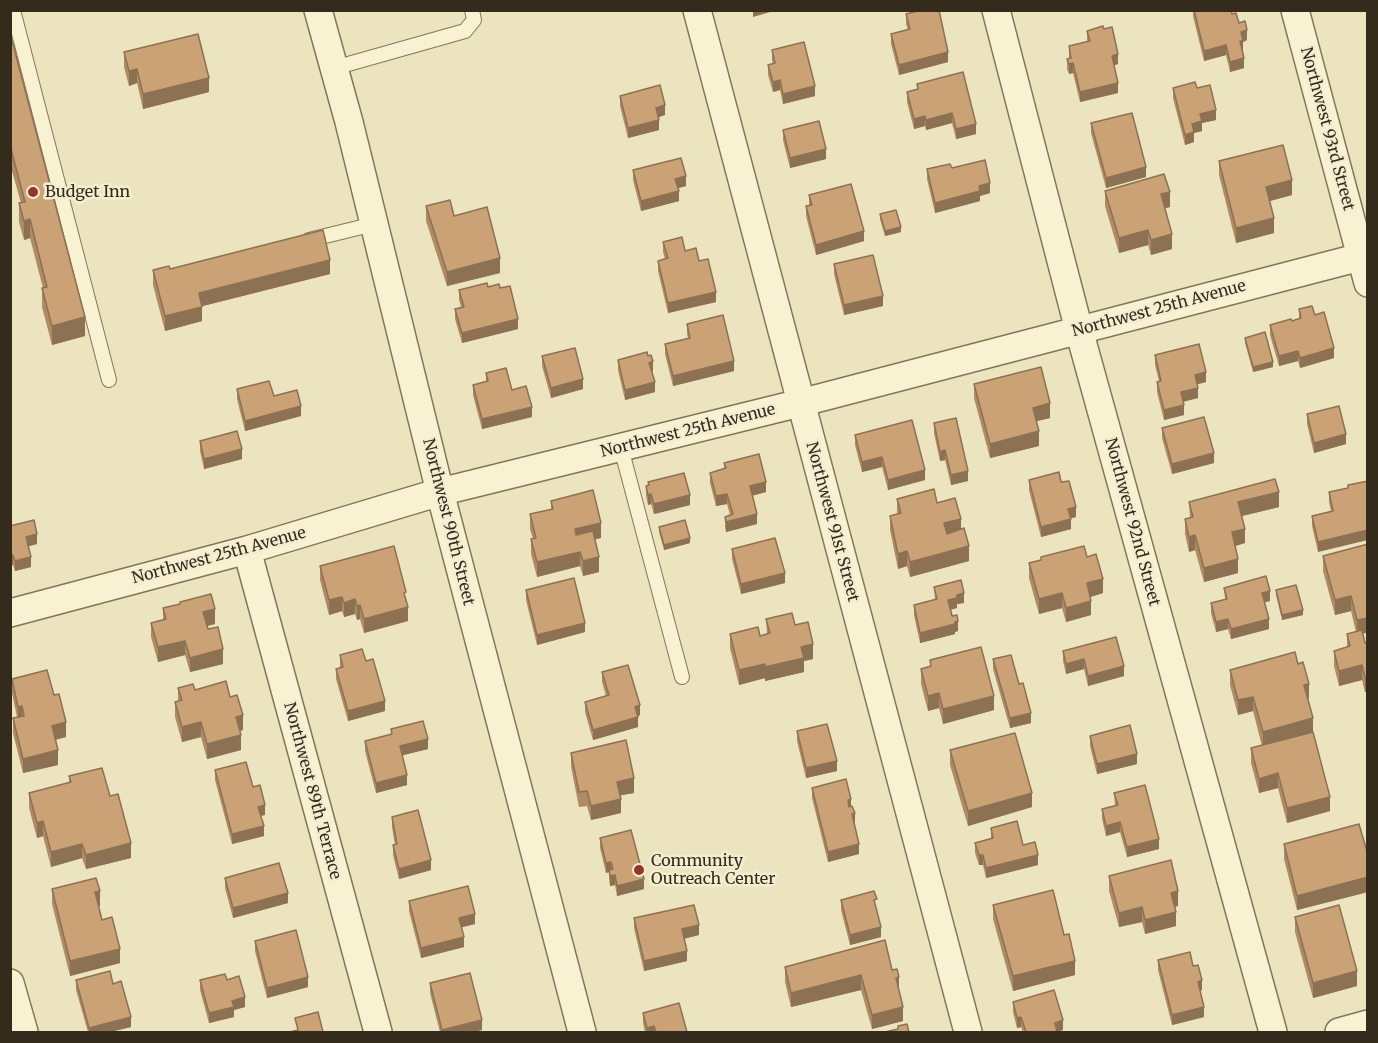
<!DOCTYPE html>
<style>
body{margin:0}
#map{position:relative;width:1378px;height:1043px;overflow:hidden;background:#ece4bf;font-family:Merriweather,serif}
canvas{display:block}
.frame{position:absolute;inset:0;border:12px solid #342b1c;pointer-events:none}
</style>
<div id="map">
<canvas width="1378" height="1043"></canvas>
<div class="frame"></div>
</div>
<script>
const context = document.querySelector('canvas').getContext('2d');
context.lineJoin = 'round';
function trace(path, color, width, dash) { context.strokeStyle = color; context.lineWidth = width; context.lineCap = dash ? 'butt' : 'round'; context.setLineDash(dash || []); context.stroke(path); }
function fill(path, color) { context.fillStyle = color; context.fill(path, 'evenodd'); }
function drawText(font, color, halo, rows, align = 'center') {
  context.font = font + ' Merriweather,serif'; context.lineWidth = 5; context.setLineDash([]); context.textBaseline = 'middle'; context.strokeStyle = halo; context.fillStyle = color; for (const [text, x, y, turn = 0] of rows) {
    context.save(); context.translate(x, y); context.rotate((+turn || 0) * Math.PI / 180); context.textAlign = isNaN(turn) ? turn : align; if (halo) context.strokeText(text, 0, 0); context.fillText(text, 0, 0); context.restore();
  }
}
const service = new Path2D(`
 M13,10l96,370
 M334,68l131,-37 9,-11 -2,-10
 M309,240l65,-16
 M621,448l61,229`);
const minor = new Path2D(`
 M318,10l31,112 91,370 142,540
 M697,10l271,1022
 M996,10l83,320 194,702
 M1295,10l73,273
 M247,550l131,482
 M10,613l237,-63 193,-58 360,-89 568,-148
 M10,983l14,49
 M1339,1032l29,-8`);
trace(service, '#857558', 16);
trace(minor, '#857558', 30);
trace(service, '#f8f1d2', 14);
trace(minor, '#f8f1d2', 27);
fill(new Path2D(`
 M1193,10h38l1,4 7,9 8,17 -4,2 -1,9 2,17 -14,4 -4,-17 -22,6 -11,-45z
 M906,14l42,48 -49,13 -8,-31v-10l17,-4 -2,-6z
 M1087,31l31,33 -4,1 4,28 -38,9 -7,-29 -4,1 -2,-5v-10l2,-1v-12l18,-5z
 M10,33l75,303 -33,9 -10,-38v-19h1l-13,-50 -6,2 -5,-18v-19h2l-11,-39z
 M772,50l43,46 -32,8 -3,-14 -7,2 -5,-17v-10l5,-1 -1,-4z
 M124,52l85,40 -66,17 -6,-26 -8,3 -5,-19z
 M917,84l59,50 -20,5 -4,-16 -26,7 -1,-4 -11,3 -7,-27v-10l10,-2z
 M1173,88h24l19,32 -14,3v8l-8,2v9l-9,3 -12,-47z
 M620,96l45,19 -6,2v13l-31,8 -8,-32z
 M1091,123l55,54 -40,11 -15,-55z
 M783,130l43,29 -36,9 -7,-28z
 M1219,161l73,34 -22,6 4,32 -38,10 -17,-68z
 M952,168l38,25 -10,3v5l-45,12 -8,-34v-10z
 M633,170l53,16 -8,2 1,13 -38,10 -8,-31z
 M1105,191l65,16 -5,1 7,41 -21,6 -3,-10 -29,8 -14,-47z
 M809,195l55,46 -48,14 -10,-39v-10h3z
 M426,206l28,10 46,57 -53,13 -21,-65z
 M880,214l21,18 -16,4 -5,-17z
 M663,242l22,9 14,10 17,41 -48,11 -10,-42v-10l7,-2 -2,-7z
 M834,264l49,42 -39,9 -10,-41z
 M170,269l160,5 -128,32v15l-37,10 -12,-46v-15z
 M488,287l30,42 -56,14 -7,-24v-10l6,-2 -2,-7v-10z
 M1299,309l16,6 19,43 -34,10 -2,-7 -19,5 -9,-31v-10l29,-6z
 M687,324l47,47 -61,15 -8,-32v-10l23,-6 -1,-4z
 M1245,338l28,29 -20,5 -8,-29z
 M1155,355l51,27 -9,2 1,14 -15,4 1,13 -20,5 -7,-28v-10l2,-1 -4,-16z
 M542,356l41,33 -32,9 -9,-32z
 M618,360l35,11 -1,1 3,20 -30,8 -7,-30z
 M486,373l26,17 20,27 -50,12 -9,-34v-10l13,-3z
 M974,384l76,34 -14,3 3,25 -49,12 -16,-60z
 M237,389l64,27 -56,15 -8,-32z
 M1307,414l39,30 -32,9 -7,-29z
 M934,423l34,58 -17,4 -6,-25 -5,1 -6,-28z
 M1162,428l52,35 -42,11 -10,-36z
 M855,435l70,45 -37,10 -6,-23 -20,5 -7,-27z
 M200,441l42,18 -38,10 -4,-18z
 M724,463l42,29 -14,4 5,28 -31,8 -1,-5v-10l5,-2 -3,-11 -11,2 -6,-23v-10l14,-4z
 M1029,480l32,2 15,35 -5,1v11l-30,8 -12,-47z
 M1368,481l-50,71 -6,-26v-10l19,-5 -2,-9v-10l19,-4v-3z
 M648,482l42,23 -36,9 -3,-10 -3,1 -2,-9v-10l2,-1z
 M897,499l40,4 24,26 8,32 -59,16 -3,-11 -9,3 -8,-39v-14l7,-2z
 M551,501l50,37 -6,1 4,33 -16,4 -3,-10 -43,11 -6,-23v-15h2l-3,-10v-15l21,-5z
 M1189,502l90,5 -37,9 3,27 -10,3 3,27 -34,9 -9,-32 -6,2 -4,-18v-15l5,-1z
 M10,526l27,18 -8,2 2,21 -16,4 -2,-6 -3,1z
 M659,527l31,16 -26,7 -5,-18z
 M1368,544v88l-5,2 2,9 3,-1v50h-3l-3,-12 -23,6 -5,-20v-15l13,-4v-13l9,-2 -5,-21 -16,4 -12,-44v-15z
 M732,549l53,34 -44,11 -9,-35z
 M1041,557l62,36 -13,4 1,18 -25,7 -4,-14 -23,6 -10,-36v-15l12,-3z
 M320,566l86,34 2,21 -44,12 -4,-14 -3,1 -2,-6 -11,3 -2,-6 -13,4 -9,-35z
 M934,587l30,16 -7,1v4l-6,2 7,21 -3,1v2l-35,9 -6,-28v-10l21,-5z
 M1224,588l46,13 -5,1 4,27 -38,10 -3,-10 -12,3 -5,-19v-10l14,-4z
 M526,590l59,42 -48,13 -11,-45z
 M1276,590l27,25 -21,5 -6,-25z
 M163,608l52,16 -8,2 16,38 -33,8 -5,-17 -27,7 -7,-25v-14l12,-3z
 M766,619l29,6 18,34 -9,2v11l-39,9v-3l-26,7 -9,-37v-14l30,2 7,-2z
 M1063,651l61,25 -36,10 -4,-17 -18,5 -3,-13z
 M340,655l45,56 -37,10 -12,-42v-10l4,-1z
 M993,659l26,25 12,39 -21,5 -17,-59z
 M930,660l64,50 -51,14 -4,-16 -11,3 -7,-27v-15l9,-2z
 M1298,664l11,34 -1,1 5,33 17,79 -43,12 -9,-35 -19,5 -8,-30v-15l11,-2 -9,-35 -15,4 -8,-30v-15z
 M602,672l38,43 -2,1v11l-45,13 -8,-28v-10l21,-6 -4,-14z
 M12,679l42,16 12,42 -10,3 2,25 -35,8 -10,-40v-15l4,-1 -5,-24z
 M178,688l17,2 35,7 13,33 -4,1 2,19 -34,9 -6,-22 -19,5 -7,-25v-15l3,-1z
 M391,729l37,20 -26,6 5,30 -31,8 -11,-42v-10l26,-7z
 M797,731l40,40 -31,7 -9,-37z
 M1090,736l47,28 -40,10 -7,-28z
 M950,750l82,57 -64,19 -18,-61z
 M571,753l63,40 -14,2 1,18 -30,7 -4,-14 -8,1 -8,-40z
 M215,770l38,17 12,28 -4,1 3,20 -32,8 -17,-64z
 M69,776l41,20 21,62 -45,11 -4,-11 -31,9 -8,-31 -6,2 -8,-30v-15l40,-10z
 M812,788l39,18 8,48 -31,8 -16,-64z
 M1114,793l45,56 -32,8 -7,-25 -14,4 -4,-17v-10l13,-3z
 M392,817l39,53 -32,9 -6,-24v-10h2l-3,-18z
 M991,828l32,17 15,20 -52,13 -3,-13h-4l-4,-12v-10l16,-4z
 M600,838l44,51 -27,7 -2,-11 -5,1 -1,-7v-7l-3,1 -6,-25z
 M1284,844l84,11v37l-71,18 -13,-51z
 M1109,876l69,30 -3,1 1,19 -31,8 -3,-12 -23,5 -10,-36z
 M225,878l63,25 -55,15 -8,-30z
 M52,889l48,17h-1l3,14 18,43 -50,13 -18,-72z
 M841,900l35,9 5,28 -31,8 -9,-35z
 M409,901l66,23 -14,3 3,20 -43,11 -12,-47z
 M993,905l71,30 11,40 -62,16 -20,-72z
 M1295,917l62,69 -44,12 -18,-66z
 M634,918l65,17 -15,4 3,22 -43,10 -10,-43z
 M255,941l53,46 -41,11 -12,-47z
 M1158,960l35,6 9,24 -2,1 4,26 -32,8 -14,-55z
 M785,967l107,3 7,21 4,30 -31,8 -11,-39 -70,17 -6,-25z
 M76,980l37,4 18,43 -21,5h-22l-12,-42z
 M200,980h27l18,27 -11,3v7l-25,6 -9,-33z
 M430,983l52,47 -10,2h-32l-10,-39z
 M1013,1002l50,28 -6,2h-34l-2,-5 -4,1 -4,-16z
 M643,1013l44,19h-42l-2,-9z`), '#ae8b65');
fill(new Path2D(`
 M753,10h24l-24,7z
 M1247,30v10l-4,2v9h-3l1,-19z
 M1226,45v10l-22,6v-10z
 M948,52v10l-49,13v-10z
 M1118,54v10l-6,2v-10z
 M1244,58v10l-14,4v-10z
 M1073,63v10l-4,1v-10z
 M137,69v14l-8,3v-15z
 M209,78v14l-66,17v-15z
 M780,80v10l-7,2v-10z
 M1118,83v10l-38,9v-10z
 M815,86v10l-32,8v-10z
 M665,105v10l-9,3v-10z
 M1216,110v10l-14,3v8l-8,2v9l-9,3v-10l15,-21z
 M952,113v10l-26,7v-10z
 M925,116v10l-11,3v-10z
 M659,120v10l-31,8v-10z
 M976,124v10l-20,5v-10z
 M826,149v10l-36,9v-10z
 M1146,167v10l-40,11v-10z
 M686,176v10l-11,3v-10z
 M1292,180v15l-26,7v-15z
 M990,183v10l-10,3v5l-45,12v-10l44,-17z
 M679,191v10l-38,10v-10z
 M1170,192v15l-9,2v-15z
 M1274,218v15l-38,10v-15z
 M30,219v19l-6,2v-19z
 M901,227v5l-16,4v-5z
 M1148,230v15l-29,8v-15z
 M864,231v10l-48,14v-10z
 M1172,234v15l-21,6v-15z
 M500,258v15l-53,13v-14z
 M330,260v14l-131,33v-14z
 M716,292v10l-48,11v-10z
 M883,296v10l-39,9v-10z
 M202,307v14l-37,10v-15z
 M85,317v19l-33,9v-19z
 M518,319v10l-56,14v-10z
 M1334,348v10l-34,10v-10z
 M1298,351v10l-19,5v-10z
 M653,361v10l-4,2v-10z
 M734,361v10l-61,15v-10z
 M1273,362v5l-20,5v-5z
 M1206,372v10l-11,3v-10z
 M583,379v10l-32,9v-10z
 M655,382v10l-30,8v-10z
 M1198,388v10l-17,4v-10z
 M1050,403v15l-17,4v-14z
 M1184,405v10l-20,5v-10z
 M301,406v10l-56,15v-10z
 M532,407v10l-50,12v-10z
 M1039,431v15l-49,12v-14z
 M1346,434v10l-32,9v-10z
 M242,449v10l-38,10v-10z
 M945,450v10l-5,1v-9z
 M1214,453v10l-42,11v-10z
 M882,457v10l-20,5v-10z
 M925,470v10l-37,10v-10z
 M968,471v10l-17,4v-10z
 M766,482v10l-16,4v-10z
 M1279,492v15l-41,10v-15z
 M651,494v10l-3,1v-10z
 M727,494v10l-11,2v-10z
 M690,495v10l-36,9v-10z
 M1076,507v10l-8,2v-10z
 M757,514v10l-31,8v-10z
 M961,519v14l-17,5v-15z
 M1071,519v10l-30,8v-10z
 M601,523v15l-26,6v-15z
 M1245,529v14l-13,4v-15z
 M1368,530v10l-50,12v-10z
 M37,534v10l-11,3v-10z
 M1195,535v15l-6,2v-15z
 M690,538v5l-26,7v-5z
 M969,546v15l-59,16v-15z
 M907,551v15l-9,3v-15z
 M580,552v14l-43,11v-15z
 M13,555v10l-3,1v-10z
 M31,557v10l-16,4v-10z
 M599,557v15l-16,4v-15z
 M1238,559v14l-34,9v-14z
 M785,573v10l-44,11v-10z
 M1103,579v14l-16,5v-15z
 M1270,591v10l-8,2v-10z
 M964,593v10l-7,1v4l-9,2v-10l9,-5z
 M1062,593v15l-23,6v-15z
 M1351,596v15l-16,4v-15z
 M342,597v14l-13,4v-15z
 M355,599v15l-11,3v-14z
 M1091,601v14l-25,7v-14z
 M360,605v14l-3,1v-14z
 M408,607v14l-44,12v-14z
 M215,609v15l-12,3v-15z
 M1303,610v5l-21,5v-5z
 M1368,618v14l-11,3v-15z
 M1228,619v10l-12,3v-10z
 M1269,619v10l-38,10v-10z
 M958,621v10l-3,1v2l-35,9v-10z
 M585,623v9l-48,13v-10z
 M185,641v14l-27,7v-15z
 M813,644v15l-9,2v11l-39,9v-14l36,-20z
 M223,649v15l-33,8v-14z
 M1084,659v10l-18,5v-10z
 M765,664v14l-26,7v-15z
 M1362,665v15l-23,6v-15z
 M1124,666v10l-36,10v-10z
 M1365,677h3v15h-3z
 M1309,684v14l-5,2v-15z
 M939,693v15l-11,3v-15z
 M994,696v14l-51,14v-15z
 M1253,697v14l-15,4v-15z
 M385,701v10l-37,10v-10z
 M640,705v10l-5,2v-10z
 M22,706v15l-4,1v-15z
 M1031,713v10l-21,5v-10z
 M243,715v15l-7,2v-15z
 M638,717v10l-45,13v-10z
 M1313,718v14l-50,14v-14z
 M66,722v15l-14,3v-14z
 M201,722v15l-19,5v-15z
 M241,735v15l-34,9v-15z
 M428,739v10l-28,7v-10z
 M58,750v15l-35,8v-14z
 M1137,754v10l-40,10v-10z
 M837,761v10l-31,7v-10z
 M1278,773v15l-19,5v-14z
 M407,775v10l-31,8v-10z
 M634,778v15l-17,3v-14z
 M1032,793v14l-64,19v-15z
 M1330,797v14l-43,12v-15z
 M621,799v14l-30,7v-14z
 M851,799v10l-3,1v-10z
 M265,805v10l-7,1v-9z
 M855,813v10l-3,1v-10z
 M43,821v15l-6,2v-15z
 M1120,822v10l-14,4v-10z
 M264,826v10l-32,8v-10z
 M1159,839v10l-32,8v-10z
 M131,843v15l-45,11v-14z
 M82,844v14l-31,9v-15z
 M859,844v10l-31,8v-10z
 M979,855h4v10h-4z
 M1038,855v10l-52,13v-10z
 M431,860v10l-32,9v-10z
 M611,862v10l-2,-2v2l-3,1v-10z
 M615,875v10l-5,1v-10z
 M1368,877v15l-71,18v-14z
 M644,879v10l-27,7v-10z
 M100,891v15l-5,1v-15z
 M1178,891v15l-7,1v-14z
 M288,893v10l-55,15v-10z
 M1142,907v15l-23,5v-14z
 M1176,912v14l-31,8v-14z
 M475,914v10l-16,4v-10z
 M699,925v10l-17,4v-10z
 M881,927v10l-31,8v-10z
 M464,937v10l-43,11v-10z
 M120,949v14l-50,13v-15z
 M687,951v10l-43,10v-10z
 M1075,961v14l-62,16v-15z
 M1357,971v15l-44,12v-15z
 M861,975v15l-70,17v-14z
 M308,977v10l-41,11v-10z
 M899,977v15l-3,-14z
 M1202,980v10l-4,2v-10z
 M245,997v10l-11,3v7l-25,6v-10l23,-12z
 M903,1007v14l-31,8v-14z
 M1204,1007v10l-32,8v-10z
 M131,1017v10l-21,5h-21v-4z
 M1021,1017v10l-4,1v-10z
 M482,1020v10l-10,2h-30v-2z
 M1063,1020v10l-9,2 1,-9z
 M654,1026v6h-7v-4z`), '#8d7153');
const building = new Path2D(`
 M922,10h17l9,42 -49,13 -8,-31 19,-5 -4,-15z
 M1194,10h37l1,4 4,-1 3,10 6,-2 2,9 -6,2 2,9h-3l4,17 -14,4 -4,-17 -22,6z
 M1103,26l1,3 8,-2 6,27 -6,2 6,27 -38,9 -7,-29 -4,1 -2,-5 4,-1 -2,-12 21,-5 -3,-10z
 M10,33l75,284 -33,9 -10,-38 5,-1 -17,-68 -6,2 -5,-18 6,-1 -15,-57z
 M198,34l11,44 -66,16 -6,-25 -8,2 -5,-19z
 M804,42l11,44 -32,8 -3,-14 -7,2 -5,-17 7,-2 -3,-13z
 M963,72l13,52 -20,5 -4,-16 -26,7 -1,-4 -11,3 -7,-27 11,-3 -1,-5z
 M1195,82l2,6 13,-3 6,25 -16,4 2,7 -10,3 2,8 -9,3 -12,-47z
 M660,85l5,20 -9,3 3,12 -31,8 -8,-32z
 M1132,113l14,54 -40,11 -15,-55z
 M819,121l7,28 -36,9 -7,-28z
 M1283,145l9,35 -26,7 8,31 -38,10 -17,-67z
 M681,158l5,18 -11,3 4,12 -38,10 -8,-31z
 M985,160l5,23 -11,3 1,5 -45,12 -8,-34 23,-5 2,4z
 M1164,174l6,18 -9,2 11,40 -21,6 -3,-10 -29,8 -14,-47z
 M851,184l13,47 -48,14 -10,-39 6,-1 -3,-10z
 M450,200l4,16 33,-9 13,51 -53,14 -21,-66z
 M896,210l5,17 -16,4 -5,-17z
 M323,230l7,30 -131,33 3,14 -37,9 -12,-46 16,-4 1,3z
 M682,237l3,14 11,-3 3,13 9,-2 8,33 -48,11 -10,-42 10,-3 -5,-16z
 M873,255l10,41 -39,9 -10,-41z
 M487,283l1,4 11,-3 1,4 10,-2 8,33 -56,14 -7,-24 9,-2 -5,-17z
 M1312,306l3,9 9,-3 10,36 -34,10 -2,-7 -19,5 -9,-31 21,-6 1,2 9,-3 -2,-9z
 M723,315l11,46 -61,15 -8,-32 25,-6 -3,-14z
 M1265,332l8,30 -20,5 -8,-29z
 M1199,344l7,28 -11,3 3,13 -17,4 3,13 -20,5 -7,-28 4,-1 -6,-26z
 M575,348l8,31 -32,9 -9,-32z
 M647,352l1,4 3,-1 2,6 -4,2 6,19 -30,8 -7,-30z
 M1041,367l9,36 -17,5 6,23 -49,13 -16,-60z
 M506,368l6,22 14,-4 6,21 -50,12 -9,-34 15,-4 -2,-8z
 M269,381l5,15 23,-6 4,16 -56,15 -8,-32z
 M1339,406l7,28 -32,9 -7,-29z
 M1204,417l10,36 -42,11 -10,-36z
 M956,418l12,53 -17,4 -6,-25 -5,2 -6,-29z
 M912,420l13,50 -37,10 -6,-23 -20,5 -7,-27z
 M237,431l5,18 -38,10 -4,-18z
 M759,454l7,28 -16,4 7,28 -31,8 -1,-5 8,-3 -6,-20 -11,2 -6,-23 16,-5 -2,-5z
 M1059,472l2,10 8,-1 7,26 -8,2 3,10 -30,8 -12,-47z
 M684,473l6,22 -36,9 -3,-10 -3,1 -2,-9 3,-1 -1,-3z
 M1275,479l4,13 -41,10 7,27 -13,3 6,27 -34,9 -9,-33 -6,2 -4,-18 8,-2 -4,-15z
 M1368,481v49l-50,12 -6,-26 21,-5 -4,-19 19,-4v-3z
 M934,489l3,14 18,-5 6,21 -17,4 3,11 17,-6 5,18 -59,16 -3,-11 -9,3 -8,-38 11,-3 -4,-14z
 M593,490l8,33 -26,6 1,6 17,-4 6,26 -16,4 -3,-9 -43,10 -6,-23 5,-1 -6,-24 23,-5 -2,-8z
 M34,520l3,14 -11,3 5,20 -16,4 -2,-6 -3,1v-30z
 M685,520l5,18 -26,7 -5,-18z
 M775,538l10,35 -44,11 -9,-35z
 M1368,544v74l-11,2 -6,-24 -16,4 -12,-44z
 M394,546l12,46 -2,1 4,14 -44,12 -4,-14 -3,1 -2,-7 -11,4 -2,-6 -13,3 -9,-34z
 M1084,546l3,11 9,-3 7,25 -16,4 4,18 -25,7 -4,-15 -23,6 -10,-36 12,-3v-3z
 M1266,576l4,15 -8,2 7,26 -38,10 -3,-10 -12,3 -5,-19 16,-4 -3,-11z
 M574,578l11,45 -48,12 -11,-45z
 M961,580l3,13 -7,2v3l-9,2 4,16 5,-1 1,6 -3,1v2l-35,9 -6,-28 23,-6 -3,-12z
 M1296,585l7,25 -21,5 -6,-25z
 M211,594l4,15 -12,3 5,17 10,-2 5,22 -33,9 -5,-17 -27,6 -7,-24 15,-4 -3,-11 17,-4v-2z
 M792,613l3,12 13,-3 5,22 -12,3 3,11 -39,9v-3l-26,6 -9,-36 28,-7 2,9 10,-3 -4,-14z
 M1362,630l3,13 3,-1v35h-3l-3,-12 -23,6 -5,-20 16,-5 -3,-12z
 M1116,637l8,29 -36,10 -4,-17 -18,5 -3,-13z
 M981,647l13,49 -51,13 -4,-16 -11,3 -7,-27 10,-3 -1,-6z
 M362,649l4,12 7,-2 12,42 -37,10 -12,-42 7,-2 -3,-12z
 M1295,652l3,12 5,-2 6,22 -5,1 9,33 -50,14 -10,-35 -15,3 -8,-30z
 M1011,655l8,29 4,-1 8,30 -21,5 -17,-59z
 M628,665l12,40 -5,2 3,10 -45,13 -8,-28 24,-7 -7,-23z
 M47,670l7,25 5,-1 7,28 -14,4 6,24 -35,9 -10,-41 11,-2 -2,-10 -4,1 -6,-28z
 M226,681l4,16 7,-2 6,20 -7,2 5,18 -34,9 -6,-22 -19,5 -7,-25 7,-2 -4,-12 15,-4 2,6z
 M423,721l5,18 -28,7 7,29 -31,8 -11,-42 27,-7 -1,-5z
 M827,724l10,37 -31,7 -9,-37z
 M1130,725l7,29 -40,10 -7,-28z
 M1313,732l17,65 -43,11 -9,-35 -19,6 -8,-31z
 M1015,733l17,60 -64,18 -18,-61z
 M626,740l8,38 -17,4 4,17 -30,7 -4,-15 -8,1 -8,-39z
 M246,762l7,25 7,-2 5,20 -7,2 6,19 -32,8 -17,-64z
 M102,768l8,28 8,-2 13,49 -45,12 -4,-11 -31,8 -8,-31 -6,2 -8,-30 42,-11 -2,-6z
 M846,779l5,20 -3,1 1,7 3,-1 3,7 -3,1 7,30 -31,8 -16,-64z
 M1145,785l14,54 -32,8 -7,-25 -14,4 -4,-17 16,-4 -4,-12z
 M418,810l13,50 -32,9 -6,-24 4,-1 -5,-27z
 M1017,821l6,24 12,-3 3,13 -52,13 -3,-13h-4l-4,-12 18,-5 -2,-10z
 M1359,824l9,31v22l-71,19 -13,-52z
 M631,830l13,49 -27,7 -2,-11 -5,1 -1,-6 4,-1 -2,-7 -5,1 -6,-25z
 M1171,860l7,31 -7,2 5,19 -31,8 -3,-13 -23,6 -10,-37z
 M279,863l9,30 -55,15 -8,-30z
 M96,878l4,13 -5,1 7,28 10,-3 8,32 -50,12 -18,-72z
 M468,886l7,28 -16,4 5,19 -43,11 -12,-47z
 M1053,890l11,45 5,-1 6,27 -62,15 -20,-71z
 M874,891l3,8 -3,1 7,27 -31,8 -9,-35z
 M694,905l5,20 -17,4 5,22 -43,10 -10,-43z
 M1339,905l18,66 -44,12 -18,-66z
 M296,930l12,47 -41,11 -12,-47z
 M885,940l7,30 5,-1 2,8 -3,1 7,29 -31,8 -11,-40 -70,18 -6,-26z
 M1190,952l3,14 5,-1 4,15 -4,2 6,25 -32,8 -14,-55z
 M110,971l3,13 8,-3 10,36 -42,11 -13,-48z
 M470,973l12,47 -40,10 -12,-47z
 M225,974l2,6 12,-4 6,21 -13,4 2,6 -25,6 -9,-33z
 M1054,990l9,30 -8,3 2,9h-31l-5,-15 -4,1 -4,-16z
 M679,1003l8,29h-31l-2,-6 -7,2 -4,-15z
 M318,1012l5,20h-33l8,-2 -3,-12z
 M907,1024l2,8h-24l13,-3v-3z`);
fill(building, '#caa276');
trace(building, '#8d7153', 1.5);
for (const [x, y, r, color] of [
 [33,192,6,"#92352a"],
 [639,870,6,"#92352a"]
]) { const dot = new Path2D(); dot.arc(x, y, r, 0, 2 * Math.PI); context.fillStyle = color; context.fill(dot); trace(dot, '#f4edcf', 2); }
drawText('16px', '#342b1c', '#f4edcf', [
 ["Northwest 93rd Street",1327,129,75],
 ["Northwest 25th Avenue",1159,309,-15],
 ["Northwest 25th Avenue",688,431,-14],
 ["Northwest 90th Street",448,522,76],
 ["Northwest 91st Street",832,522,75],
 ["Northwest 92nd Street",1132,522,75],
 ["Northwest 25th Avenue",219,556,-15],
 ["Northwest 89th Terrace",312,791,75]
]);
drawText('16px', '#342b1c', '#f4edcf', [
 ["Budget Inn",45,192],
 ["Community",651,861],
 ["Outreach Center",651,879]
], 'left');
</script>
